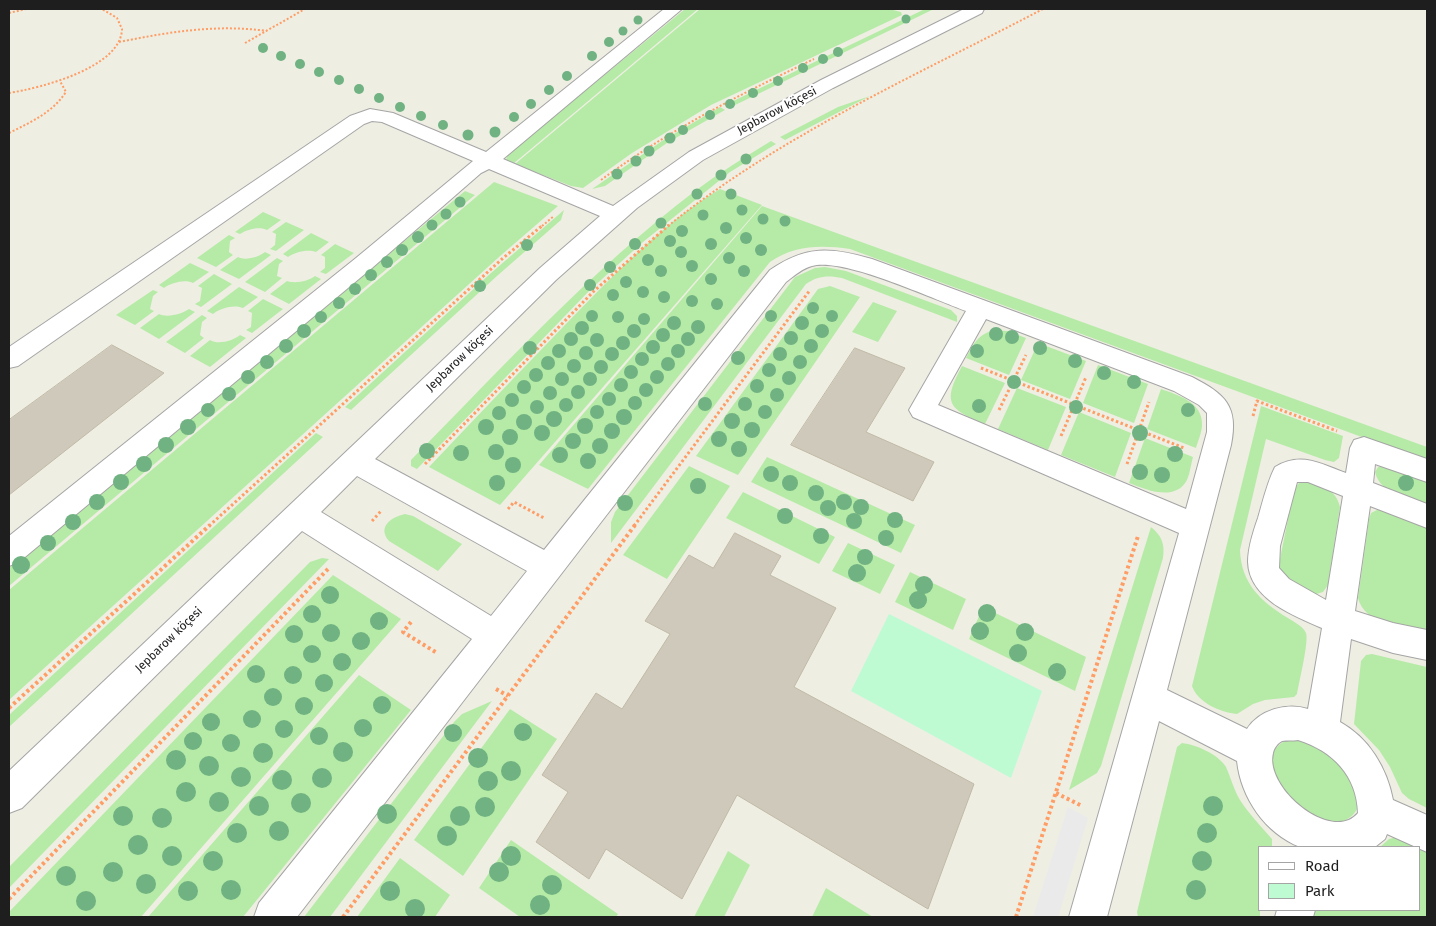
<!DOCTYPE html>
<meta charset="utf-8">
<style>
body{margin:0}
#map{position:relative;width:1436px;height:926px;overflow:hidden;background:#efeee3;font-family:"Fira Sans",sans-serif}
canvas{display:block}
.frame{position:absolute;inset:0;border:10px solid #1e1e1e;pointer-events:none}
.legend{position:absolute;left:1258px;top:846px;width:162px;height:65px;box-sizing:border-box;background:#fff;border:1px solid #a5a5a5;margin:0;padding:6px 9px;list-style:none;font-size:15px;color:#1e1e1e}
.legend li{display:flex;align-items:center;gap:10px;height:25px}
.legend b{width:25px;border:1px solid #a5a5a5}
</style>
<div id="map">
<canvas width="1436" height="926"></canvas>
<div class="frame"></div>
<ul class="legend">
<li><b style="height:6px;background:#fff"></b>Road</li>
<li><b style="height:14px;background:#befbd3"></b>Park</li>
</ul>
</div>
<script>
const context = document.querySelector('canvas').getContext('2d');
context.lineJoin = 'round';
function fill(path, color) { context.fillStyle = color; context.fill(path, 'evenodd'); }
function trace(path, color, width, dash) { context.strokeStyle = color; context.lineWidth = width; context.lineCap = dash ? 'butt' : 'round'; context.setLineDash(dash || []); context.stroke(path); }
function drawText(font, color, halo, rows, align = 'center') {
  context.font = font + ' "Fira Sans",sans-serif'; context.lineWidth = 4; context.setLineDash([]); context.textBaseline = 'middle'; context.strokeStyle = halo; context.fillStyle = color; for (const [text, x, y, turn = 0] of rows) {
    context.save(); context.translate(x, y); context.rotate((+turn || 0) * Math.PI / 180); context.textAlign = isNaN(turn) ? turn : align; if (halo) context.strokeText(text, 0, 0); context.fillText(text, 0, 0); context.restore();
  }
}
fill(new Path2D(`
 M685,9h13l-185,155 -7,-4 2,-6z
 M700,9h189l12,3 1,3 -191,90 -79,48 -49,35 -12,-2 -56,-22z
 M925,9h9l-203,98 -4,-3z
 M870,96l-85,44 -5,-3 58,-30z
 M720,107l5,3 -58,33 -62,43 -13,3 70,-48z
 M771,141l5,3 -46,28 -87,70 -52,47 -174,180 -6,-3v-6c92,-93 180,-190 284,-269 24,-18 50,-34 76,-50z
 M494,182l64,24 -59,51 -490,443v-110z
 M720,189l42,16 -262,300 -71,-38c44,-47 89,-93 134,-140 47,-48 98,-103 157,-138z
 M465,191l10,4 -466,391v-18z
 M762,206l665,241v14l-577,-212c-29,-4 -55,-4 -80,13l-182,227 -49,-24z
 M564,210l-3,10 -64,56 -146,134 -6,-3 146,-134z
 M263,212l18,8 -14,10c-7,-4 -20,-1 -27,4l-5,-2z
 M286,222l18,8 -28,21 -6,-2 5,-4 1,-11 -4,-2z
 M311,233l18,9 -13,10c-8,-3 -21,0 -28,5l-5,-3z
 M229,235l6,3 -5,3 -1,11 4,3 -17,12 -19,-9z
 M335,244l19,9 -28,21 -6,-2 5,-4v-11l-4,-2z
 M265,252l6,3 -32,24 -19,-9 18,-13c7,4 21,0 27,-5z
 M277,258l6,3 -4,3 -2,12 5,2 -17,14 -20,-10z
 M190,263l19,9 -16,11c-8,-4 -22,0 -29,5l-5,-3z
 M825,267l21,4 105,39 6,6v6l-115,-44c-14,-3 -25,-2 -36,6l-195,259v-21l4,-10 180,-235 20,-9z
 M214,274l18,10 -31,23 -6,-3 5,-3 2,-13 -4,-2z
 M315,276l6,3 -32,25 -19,-10 17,-13c8,3 22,0 28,-5z
 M830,286l30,11 -122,178 -42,-19 122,-167z
 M239,287l19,10 -15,11c-8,-4 -23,0 -30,6l-6,-3z
 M153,290l5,2 -5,4 -3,13 4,2 -19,14 -19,-10z
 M263,299l20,10 -31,24 -6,-3 5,-3 1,-14 -4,-2z
 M873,302l24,9 -19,31 -26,-10z
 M189,309l6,3 -36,27 -19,-11 19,-14c8,4 23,0 30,-5z
 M202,315l5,3 -5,4 -2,13 4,3 -19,15 -19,-11z
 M995,330l12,1 19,7 -17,37 -43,-17c8,-15 12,-24 29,-28z
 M240,335l6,3 -36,29 -20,-11 20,-16c8,5 23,1 30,-5z
 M1038,343l48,18 -16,38 -49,-19z
 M1098,365l50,19 -14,39 -51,-20z
 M962,366l43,17 -20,41c-37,-15 -43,-21 -23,-58z
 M1017,388l49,19 -18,43 -50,-21z
 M1161,389c17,6 42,13 41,36 0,7 -4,16 -6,23l-49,-19z
 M1261,406l82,30 -4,22 -5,4 -9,-2 -59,-21 -26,111c1,33 21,52 48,68 6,4 15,8 18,15 3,9 -7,49 -9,61l-3,3 -29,3 -12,4 -16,10c-17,-2 -39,-11 -45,-28z
 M1079,412l52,21 -16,44 -54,-22z
 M316,433l7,4 -314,290v-12z
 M1145,438l48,19c-2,7 -3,16 -6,23 -12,22 -40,10 -58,3z
 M767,457l148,68 -14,28 -150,-71z
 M1387,465l40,13v28c-18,-7 -47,-12 -52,-34l3,-5z
 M689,466l41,20 -63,93 -44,-24z
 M1308,481c15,6 28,8 32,26l-12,78 -5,7 -10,3 -32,-21 -2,-10 15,-75 5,-6z
 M743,492l92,45 -16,27 -93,-46z
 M1377,510h9l41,15v108c-23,-1 -63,-10 -69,-35l11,-79 2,-6z
 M405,514l8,2 49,28 -24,27 -49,-30c-12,-14 2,-24 16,-27z
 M1151,527c11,9 14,17 12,31l-62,208 -4,7 -28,17z
 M848,543l47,22 -15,29 -48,-23z
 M322,558l7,1 -320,329v-21l301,-305z
 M910,572l56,27 -13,31 -58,-28z
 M333,575l68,44 -260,298h-132v-5z
 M983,607l103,50 -11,34 -106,-52z
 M1372,654l55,13v141l-18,-9 -7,-6 -12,-26 -11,-17 -25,-26 7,-63 5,-6z
 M359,675l52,35 -168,207h-95z
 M492,701l-162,216h-26l150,-195 8,-8z
 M510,709l47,30 -94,137 -49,-36z
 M1303,739c13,4 41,19 47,32 3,7 8,21 9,29 1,16 -20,27 -34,23 -7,-3 -29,-14 -33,-19 -14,-16 -35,-53 -4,-64 4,-1 10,-1 15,-1z
 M1182,743c15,2 36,11 44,24 5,11 8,23 14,33 9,14 21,26 32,39v8h-12v70h-122l-1,-5 40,-165z
 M1397,837l30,13v67h-116l1,-7h108v-63h-40l9,-8z
 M511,840l107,74 -2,3h-96l-41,-29z
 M728,851l22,14 -26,52h-30z
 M400,858l50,37 -15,22h-78z
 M826,888l47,29h-61z`), '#b6eba7');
fill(new Path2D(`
 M889,614l153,77 -31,87 -160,-87z`), '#befbd3');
fill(new Path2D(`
 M1068,807l20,11 -30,99h-25z`), '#eaeaea');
const building = new Path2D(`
 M112,345l52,28 -155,122v-75z
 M855,348l50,20 -39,64 68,30 -21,39 -122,-56z
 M735,533l46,23 -11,19 66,33 -42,79 180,97 -46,125 -191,-114 -55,104 -76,-50 -17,30 -53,-37 32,-50 -26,-17 54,-82 26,16 48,-75 -25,-13 44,-66 24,13z`);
fill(building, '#cfc9bc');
trace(building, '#c1b9a5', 1);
const minor = new Path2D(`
 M664,9h18l-179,150 110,47 76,-54 132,-72 143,-71h20l-2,4 -149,75 -130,72 -66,48 -81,72 -181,179 169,91 226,-280c36,-25 61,-23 102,-11l320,118c33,17 47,29 39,68l-64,245 80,39c12,-19 40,-27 61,-20l14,-81c-28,-12 -73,-29 -74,-66 0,-14 5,-30 10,-44 5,-17 9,-35 17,-51 26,-16 46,-3 71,6l4,-25 4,-8 10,-3 63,22v23l-52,-18 -2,19 54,21v24l-57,-22 -15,105 38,12 34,7v30l-34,-7 -42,-14 -11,83c29,16 47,46 53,78l34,15v37l-40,-18 -2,5 -10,8h-75c-35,-14 -59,-49 -63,-86l-78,-40 -52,196h-38l110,-384 -266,-116 -4,-7 57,-99c-33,-12 -123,-54 -154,-45 -9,2 -18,10 -26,16l-489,635h-43l5,-14 213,-264 -170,-108 -280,277 -13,5v-42l531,-503 60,-52 -111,-47 -8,4 -109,95 -353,294 -10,4v-30l347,-278 117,-97 -91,-39 -10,-1 -8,3 -346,242 -9,2v-21l341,-231 20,-7 23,4 93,39zM986,319l188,72 25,14 8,8v19l-21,77 -248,-104zM357,476l170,95 -36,45 -170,-104zM1297,482h11l35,14 -17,104 -37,-21 -10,-11 1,-22zM1298,740c35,11 59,36 60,73 -26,31 -94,-25 -85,-60 1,-5 5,-10 9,-12 5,-1 11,0 16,-1z
 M1277,910h38l-2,7h-38z`);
trace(minor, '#a5a5a5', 2);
trace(new Path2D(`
 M9,13l17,-4
 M119,42c50,-10 97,-18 148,-11
 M245,43l60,-34
 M9,93c31,-5 112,-25 113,-64l-5,-11 -15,-9
 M9,133c22,-11 43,-20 57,-41l-6,-11
 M601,180c70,-51 136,-84 213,-121
 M542,226l12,-10
 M668,226c113,-91 247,-150 375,-217`), '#fe9d65', 2, [2, 2]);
trace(new Path2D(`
 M981,368l203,80
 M999,410l27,-55
 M1253,416l4,-15 80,30
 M1061,436l25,-59
 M425,464l169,-173 75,-66
 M1127,464l22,-62
 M508,509l6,-7 30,16
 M372,521l9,-10
 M209,526l293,-267 41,-34
 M634,526l176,-236`), '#fe9d65', 3, [2.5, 2.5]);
trace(new Path2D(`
 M411,622l-8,10 34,21
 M496,689l12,7
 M9,708l201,-183
 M1056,793l26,13
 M9,899l319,-330
 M343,917l292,-392
 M1016,917l122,-381`), '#fe9d65', 4, [3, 3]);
fill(minor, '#fff');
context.fillStyle = '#70b282';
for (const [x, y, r] of [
 [906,19,4.5],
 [638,20,4.5],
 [623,31,4.5],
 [609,42,5],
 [263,48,5],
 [838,52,5],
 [281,56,5],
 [592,56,5],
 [823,59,5],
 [300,64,5],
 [803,68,5],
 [319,72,5],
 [567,76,5],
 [339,80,5],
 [778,81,5],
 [359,89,5],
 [549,90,5],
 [753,93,5],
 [379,98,5],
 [531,104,5],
 [730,104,5],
 [400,107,5],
 [710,115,5],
 [421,116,5],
 [514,117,5],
 [443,125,5],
 [683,130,5],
 [495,132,5.5],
 [468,135,5.5],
 [670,138,5.5],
 [649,151,5.5],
 [746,159,5.5],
 [636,161,5.5],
 [617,174,5.5],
 [721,175,5.5],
 [697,194,5.5],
 [731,194,5.5],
 [460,202,5.5],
 [742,210,5.5],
 [446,214,5.5],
 [703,215,5.5],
 [763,219,5.5],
 [785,221,5.5],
 [661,223,5.5],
 [432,225,5.5],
 [726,228,6],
 [682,231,6],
 [418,237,6],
 [746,238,6],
 [670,241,6],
 [635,244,6],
 [711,244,6],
 [527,245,6],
 [402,250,6],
 [761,250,6],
 [681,252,6],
 [729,258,6],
 [648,260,6],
 [387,262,6],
 [692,266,6],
 [610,267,6],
 [661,271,6],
 [744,271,6],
 [371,275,6],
 [711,279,6],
 [626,282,6],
 [590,285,6],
 [480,286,6],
 [355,289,6],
 [643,292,6],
 [613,295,6],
 [664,297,6],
 [692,301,6],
 [339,303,6],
 [717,304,6],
 [813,308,6],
 [592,316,6],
 [771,316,6],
 [832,316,6],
 [321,317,6],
 [618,317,6],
 [644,319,6],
 [674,323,7],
 [802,323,7],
 [698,327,7],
 [582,328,7],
 [304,331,7],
 [634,331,7],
 [822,331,7],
 [996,334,7],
 [663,335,7],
 [1012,337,7],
 [791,338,7],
 [571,339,7],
 [688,339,7],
 [597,340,7],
 [623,343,7],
 [286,346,7],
 [811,346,7],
 [653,347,7],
 [530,348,7],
 [1040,348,7],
 [559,351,7],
 [678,351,7],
 [977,351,7],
 [586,353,7],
 [612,354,7],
 [780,354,7],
 [738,358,7],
 [642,359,7],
 [1075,361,7],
 [267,362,7],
 [800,362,7],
 [548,363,7],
 [668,364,7],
 [574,366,7],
 [601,367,7],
 [769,370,7],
 [631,372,7],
 [1104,373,7],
 [536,375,7],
 [248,377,7],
 [657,377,7],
 [789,378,7],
 [562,379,7],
 [590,379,7],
 [1014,382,7],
 [1134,382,7],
 [621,385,7],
 [757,386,7],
 [524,387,7],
 [646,390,7],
 [578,392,7],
 [550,393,7],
 [229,394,7],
 [777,395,7],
 [609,399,7],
 [512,400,7],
 [635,403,7],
 [705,404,7],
 [745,404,7],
 [566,405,7],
 [979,406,7],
 [537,407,7],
 [1076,407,7],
 [208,410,7],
 [1188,410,7],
 [597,412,7],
 [765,412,7],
 [499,413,7],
 [624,417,8],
 [554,419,8],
 [732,421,8],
 [524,422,8],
 [585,426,8],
 [188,427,8],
 [486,427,8],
 [752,430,8],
 [612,431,8],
 [542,433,8],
 [1140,433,8],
 [510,437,8],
 [719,439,8],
 [573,441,8],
 [166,445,8],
 [600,446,8],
 [739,449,8],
 [427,451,8],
 [496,452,8],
 [461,453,8],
 [1175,454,8],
 [560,455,8],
 [588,461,8],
 [144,464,8],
 [513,465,8],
 [1140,472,8],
 [771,474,8],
 [1162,475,8],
 [121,482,8],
 [497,483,8],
 [790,483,8],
 [1406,483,8],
 [698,486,8],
 [816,493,8],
 [97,502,8],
 [844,502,8],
 [625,503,8],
 [861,507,8],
 [828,508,8],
 [785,516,8],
 [895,520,8],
 [854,521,8],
 [73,522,8],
 [821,536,8],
 [886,538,8],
 [48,543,8],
 [865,557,8],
 [21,565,9],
 [857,573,9],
 [924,585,9],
 [330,595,9],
 [918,600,9],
 [987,613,9],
 [312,614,9],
 [379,621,9],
 [980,631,9],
 [1025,632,9],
 [331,633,9],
 [294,634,9],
 [361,641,9],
 [1018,653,9],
 [312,654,9],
 [342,662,9],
 [1057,672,9],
 [256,674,9],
 [293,675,9],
 [324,683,9],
 [273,697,9],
 [382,705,9],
 [304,706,9],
 [252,719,9],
 [211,722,9],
 [363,728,9],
 [284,729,9],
 [523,732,9],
 [453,733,9],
 [319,736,9],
 [193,741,9],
 [231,743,9],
 [343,752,10],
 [263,753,10],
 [478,758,10],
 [176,760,10],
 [209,766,10],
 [511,771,10],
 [241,777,10],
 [322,778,10],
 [282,780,10],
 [488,781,10],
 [186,792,10],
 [219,802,10],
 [301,803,10],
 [259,806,10],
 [1213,806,10],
 [485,807,10],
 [387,814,10],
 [123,816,10],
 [460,816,10],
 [162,818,10],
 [279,831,10],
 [237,833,10],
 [1207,833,10],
 [447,836,10],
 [138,845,10],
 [172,856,10],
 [511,856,10],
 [213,861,10],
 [1202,861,10],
 [113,872,10],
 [499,872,10],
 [66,876,10],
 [146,884,10],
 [552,885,10],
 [231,890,10],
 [1196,890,10],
 [188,891,10],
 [390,891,10],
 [86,901,10],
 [540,905,10],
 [415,909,10]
]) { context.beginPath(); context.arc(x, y, r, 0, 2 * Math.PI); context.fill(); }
drawText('12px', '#1e1e1e', '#fff', [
 ["Jepbarow köçesi",777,111,-28],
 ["Jepbarow köçesi",460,359,-44],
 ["Jepbarow köçesi",169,640,-44]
]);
</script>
